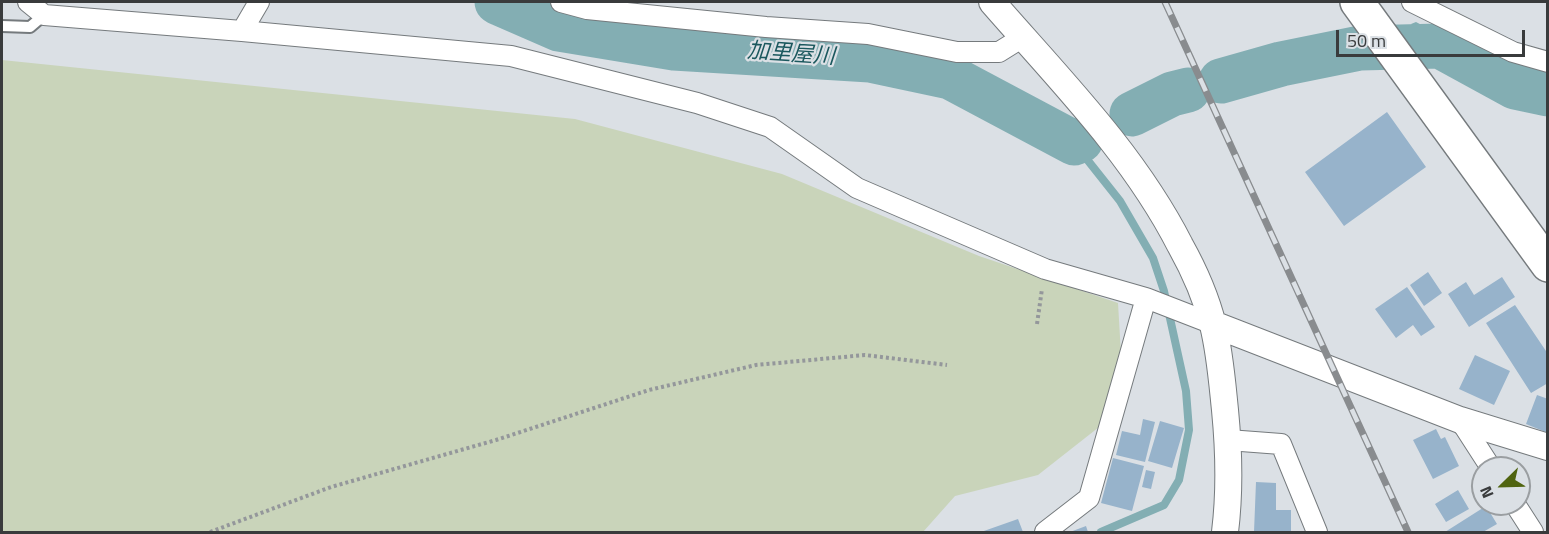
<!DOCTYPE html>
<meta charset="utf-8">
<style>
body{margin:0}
#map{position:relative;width:1549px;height:534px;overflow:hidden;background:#dbe0e5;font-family:"Titillium Web",sans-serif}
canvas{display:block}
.frame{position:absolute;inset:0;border:3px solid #393b3c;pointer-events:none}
.north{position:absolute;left:1471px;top:456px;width:60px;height:60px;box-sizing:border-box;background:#dbe0e5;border:2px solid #9a9ea1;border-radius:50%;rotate:247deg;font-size:16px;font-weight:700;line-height:24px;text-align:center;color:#393b3c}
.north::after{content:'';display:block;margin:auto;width:21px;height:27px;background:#506410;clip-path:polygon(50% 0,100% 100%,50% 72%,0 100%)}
.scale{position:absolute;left:1336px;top:30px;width:189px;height:27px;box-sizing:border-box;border:3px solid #393b3c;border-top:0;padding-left:8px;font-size:18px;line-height:21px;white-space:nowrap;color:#393b3c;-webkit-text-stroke:4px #dbe0e5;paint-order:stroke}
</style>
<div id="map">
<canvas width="1549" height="534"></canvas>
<div class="frame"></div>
<div class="north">N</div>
<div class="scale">50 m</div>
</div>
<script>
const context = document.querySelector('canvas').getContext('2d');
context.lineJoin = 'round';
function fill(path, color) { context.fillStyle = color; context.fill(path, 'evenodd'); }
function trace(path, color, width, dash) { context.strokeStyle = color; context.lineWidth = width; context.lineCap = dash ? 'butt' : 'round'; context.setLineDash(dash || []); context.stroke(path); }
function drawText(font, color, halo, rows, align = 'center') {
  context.font = font + ' "Titillium Web","Noto Sans JP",sans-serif'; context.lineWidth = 4.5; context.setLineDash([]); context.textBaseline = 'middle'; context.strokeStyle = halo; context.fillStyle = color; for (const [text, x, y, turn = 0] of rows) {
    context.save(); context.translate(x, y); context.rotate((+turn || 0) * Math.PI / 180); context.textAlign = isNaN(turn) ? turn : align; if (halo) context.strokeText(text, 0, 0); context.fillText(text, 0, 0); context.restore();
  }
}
fill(new Path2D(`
 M2,60l573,59 207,55 197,82 139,47 3,51 -13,66 -70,55 -83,21 -32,36h-921z`), '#c9d4ba');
fill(new Path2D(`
 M1416,22c43,22 84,45 131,56v32l-40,-9 -19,-9 -30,-24 -18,-6 -29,-38z`), '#83aeb3');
trace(new Path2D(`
 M1074,143l46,58 33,57 11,33 22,100 3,39 -10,50 -15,25 -63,27`), '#83aeb3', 8);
trace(new Path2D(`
 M497,2l62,27 115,19 196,12 80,17 124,66 7,-3
 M1221,81l60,-17 79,-16 80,-2 75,41 33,7
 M1132,114l40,-20 16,-4`), '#83aeb3', 45);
fill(new Path2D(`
 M1387,112l39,55 -82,59 -39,-54z
 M1428,272l14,21 -18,13 -14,-21z
 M1502,277l13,20 -46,30 -21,-33 18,-12 8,13z
 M1407,287l28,40 -14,9 -8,-11 -17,13 -21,-29z
 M1515,305l33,49v29l-17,10 -45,-70z
 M1475,355l35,16 -16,34 -35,-16z
 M1537,395l11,4v34l-22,-9z
 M1143,419l12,3 -10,40 -29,-7 6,-24 18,4z
 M1160,421l24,7 -12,40 -24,-7z
 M1436,429l5,10 4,-2 14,29 -26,13 -20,-39z
 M1113,458l31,8 -12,45 -31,-8z
 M1146,470l9,2 -4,17 -9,-2z
 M1256,482l20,1v27h15v22h-37z
 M1458,490l11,19 -23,13 -11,-18z
 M1486,506l11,18 -14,8h-38z
 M1018,519l5,13h-42z
 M1086,526l2,6h-18z`), '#97b3cb');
const service = new Path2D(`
 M2,26l28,1 14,-12`);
const minor = new Path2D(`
 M28,2l16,13 198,16 269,25 186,47 73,24 87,61 188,81 101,29 67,26
 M561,2l26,7 179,18 102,7 89,18h42l24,-15
 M1412,2l101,50 35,10
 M242,31l17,-29
 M1460,420l31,48
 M1228,440l53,4 36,88
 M1515,504l18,28
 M1045,532l44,-34 57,-200`);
const tertiary = new Path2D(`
 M992,2c67,77 141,151 188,243 14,25 26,52 33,80 7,28 9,56 12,85 4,41 5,82 0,122
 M1213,324l247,96 88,27`);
const trunk = new Path2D(`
 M1357,2l191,263`);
trace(service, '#757a7d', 14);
trace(minor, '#757a7d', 22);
trace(tertiary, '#757a7d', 28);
trace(trunk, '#757a7d', 36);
trace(new Path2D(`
 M1037,324l5,-35
 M210,532l121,-45 165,-47 153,-50 107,-25 109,-10 82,10`), '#94979b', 4, [3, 3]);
trace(service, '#fff', 10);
trace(minor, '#fff', 20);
trace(tertiary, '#fff', 26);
trace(trunk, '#fff', 33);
const rail = new Path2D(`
 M1165,2l243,530`);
trace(rail, '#898c8f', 7);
trace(rail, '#dbe0e5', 4.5, [14]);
drawText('italic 22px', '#1b585e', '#dbe0e5', [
 ["加里屋川",791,55,4]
]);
</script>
